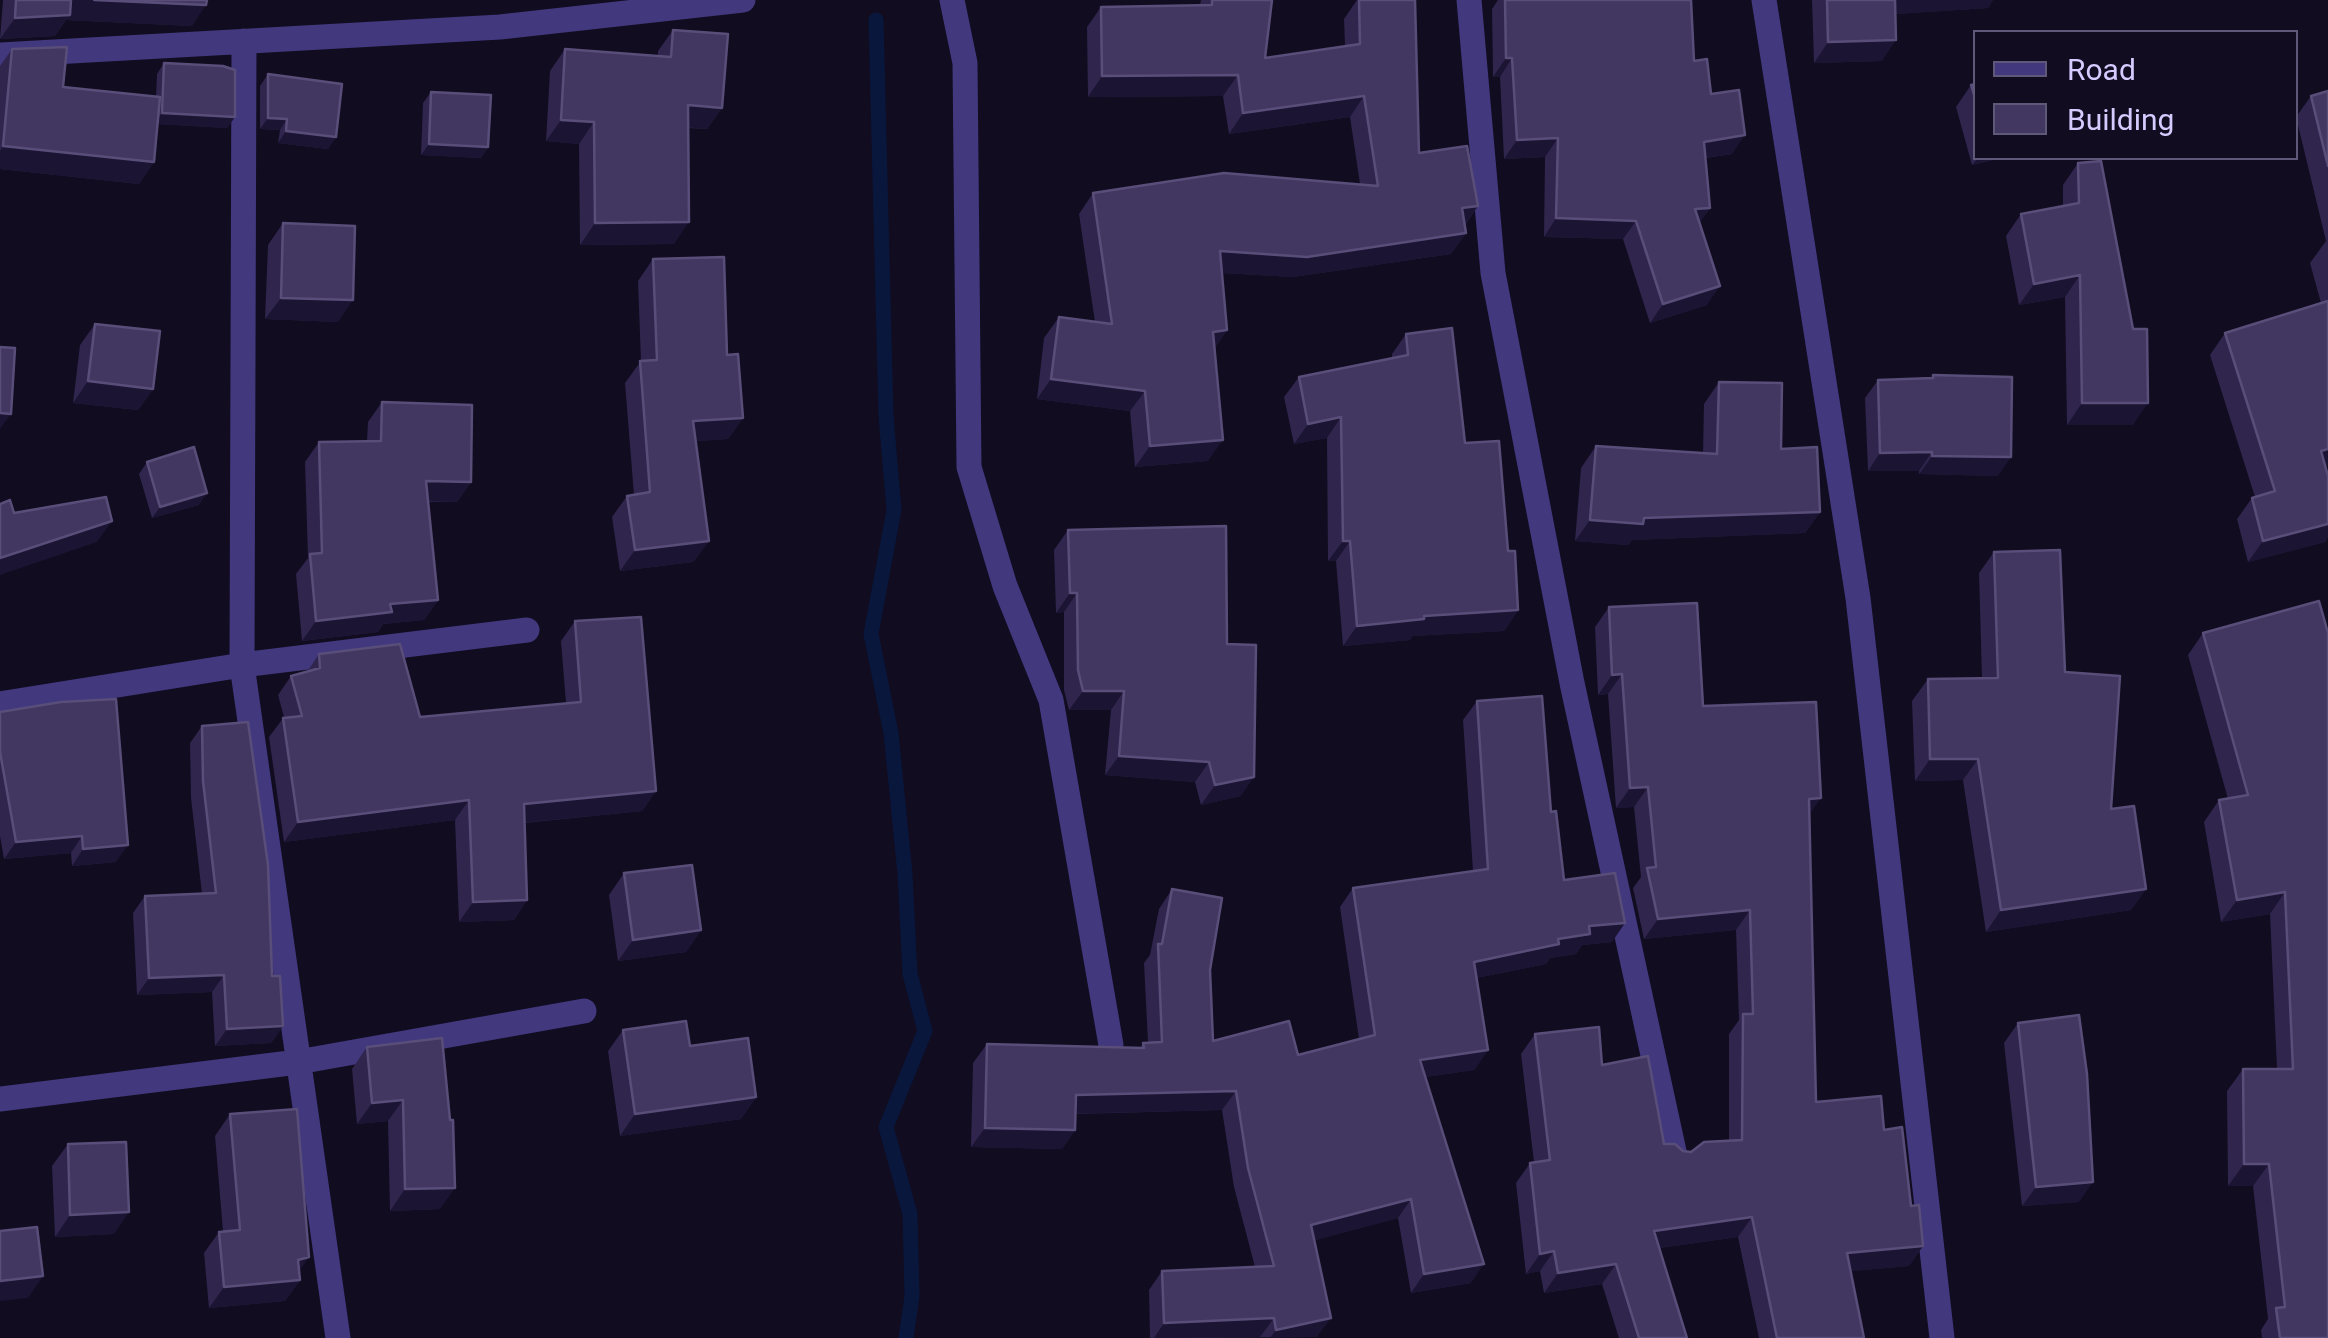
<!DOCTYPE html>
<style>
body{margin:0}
#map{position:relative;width:2328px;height:1338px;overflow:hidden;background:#110c1f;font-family:Roboto,sans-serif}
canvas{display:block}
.legend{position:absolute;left:1973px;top:30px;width:325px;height:130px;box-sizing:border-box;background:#110c1f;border:2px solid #605879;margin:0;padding:12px 18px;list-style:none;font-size:30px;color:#d6cbff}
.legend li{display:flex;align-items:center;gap:20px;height:50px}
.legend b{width:50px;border:2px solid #605879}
</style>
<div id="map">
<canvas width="2328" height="1338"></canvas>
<ul class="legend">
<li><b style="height:12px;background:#41387e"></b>Road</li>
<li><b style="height:28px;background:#423760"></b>Building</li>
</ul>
</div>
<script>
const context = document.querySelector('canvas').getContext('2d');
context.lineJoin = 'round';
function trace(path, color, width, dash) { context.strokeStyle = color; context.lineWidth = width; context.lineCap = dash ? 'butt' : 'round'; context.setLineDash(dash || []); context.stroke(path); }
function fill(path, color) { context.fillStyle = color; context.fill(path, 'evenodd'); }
trace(new Path2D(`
 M876,20l10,396 8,94 -23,124 20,99 14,141 5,100 15,57 -39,96 24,87 2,82 -6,42`), '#09173c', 15);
trace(new Path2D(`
 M952,0l13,63 4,404 36,119 46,114 60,345
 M1469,0l24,273 79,410 103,473
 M1764,0l94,598 84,740
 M244,41l-2,624 96,673
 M0,55l500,-28 243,-27
 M0,704l242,-39 285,-35
 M0,1099l298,-37 286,-51`), '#41387e', 25);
fill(new Path2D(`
 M3,0h204l-15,26 -126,-6 -11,16 -55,3z
 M1201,0h71l-7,58 80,-12 -1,-27 13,-19h58l4,153 59,53 -13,19 1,8 -15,21 -158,23 -71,-4 5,57 -13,19 -6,112 -73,6 -5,-56 -93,-12 7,-61 15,-21 36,5 -16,-108 14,-21 267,-9 -10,-67 -121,17 -6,-38 -135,1 -1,-70 14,-20 99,-2z
 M1498,0h193l3,61 17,33 21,60 -26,4 4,50 -11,15 8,82 -57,18 -27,-84 -79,-2 1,-80 -41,2 -4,-82h-7l-1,-68z
 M1812,0h181l-5,8 -93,6 -13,47 -68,2z
 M673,30l49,78 -15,21 -19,-1 -14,116 -94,1 -1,-101 -33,-3 4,-70 15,-22 93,7v-5z
 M12,49l51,38 93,10 1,-23 7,-11 71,54 -8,11 -69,-4 -4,38 -15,22 -139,-15v-103z
 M268,74l68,63 -8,12 -50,-6 2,-13 -20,-1v-43z
 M1976,84v74h25l-29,7 -16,-58 15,-22z
 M2328,91v375h-3l3,10v61l-3,5 -77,20 -11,-43 15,-21 3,-1 -45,-142 15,-22 96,-30 -11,-40 16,-22 -30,-124 15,-21z
 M431,92l57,55 -7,11 -60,-3 2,-52z
 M2078,163l55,262h-66l-2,-128 -46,8 -13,-69 15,-22 42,-8v-21z
 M283,223l55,99 -73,-3 3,-74z
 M653,259l74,96 16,63 -15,21 -32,2 13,100 -16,21 -73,9 -8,-54 15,-21 7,-1 -9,-112 16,-22 -3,-80z
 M95,324l58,65 -15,21 -65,-7 7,-58z
 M1406,334l59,109 43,108 10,59 -14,21 -92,5 -2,4 -67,6 -7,-85h-8l-1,-123 -33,6 -10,-47 15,-20 93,-19v-4z
 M1933,375l65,101 -79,-2v-3h-51l-3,-73 13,-18 53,-2z
 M1719,382l101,130 -15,21 -173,7 -4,5 -53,-4 6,-73 15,-22 107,7 1,-49z
 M382,402l89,80 -14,20h-29l10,98 -14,20 -41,4 -5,8 -76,9 -6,-67 12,-16 -3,-96 14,-20 48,-1 1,-19z
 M147,462l52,43 -47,13 -13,-44z
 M1068,530l159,114 14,152 -40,9 -6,-23 -90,-7 6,-65h-42l-5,-20v-78l-8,1 -2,-63z
 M1994,552l71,120 46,137 35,80 -15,21 -145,22 -23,-152 -48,1 -3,-80 16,-22 54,-1 -3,-105z
 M2319,601l9,737h-66l-1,-8 7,-11 -15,-133h-25l-1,-95 16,-22h34l-7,-155 -49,8 -17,-100 15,-22 9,-1 -40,-144 15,-22z
 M1609,607l200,208 7,287 68,28 27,76 12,40 -14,20 -58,5 13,67h-105l-21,-101 -79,11 28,90h-68l-17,-54 -58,9 -4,-22 -14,3 -10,-91 14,-20 4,-1 -13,-108 14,-20 67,31 62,79 19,7 8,1 38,-11v-107l10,-14 -3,-90 -92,9 -11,-51 8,-11 -7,-70 -18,1 -8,-114 -10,1 -3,-68z
 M575,621l81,170 -14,20 -118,12 3,77 -13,20 -55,2 -4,-102 -171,22 -15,-105 15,-20 -6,-22 13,-19 16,-4 12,-18 101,63 146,-14 -5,-62z
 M1477,701l74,111 13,68 48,62 -30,3 -6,9 -26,4 -4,6 -70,14 12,72 -14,20 -49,7 46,206 -60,10 -13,-75 -83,22 2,97 -167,1 -1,-48 13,-19 93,-4 -21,-80 -12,-77 -147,4v16l-13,19 -91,-2 2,-84 14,-19 153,4 3,-5 5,-1 -4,-79 6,-8 9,-46 13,-20 38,81 3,71 85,14 61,-16 -19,-132 13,-19 120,-17 -10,-151z
 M0,712l116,150 -44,4 -1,-13 -67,6 -4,-23z
 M202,726l70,250 11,50 -12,17 -56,3 -3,-54 -75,3 -4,-82 12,-17 57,-2 -11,-96 -1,-55z
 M624,873l77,57 -15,22 -68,9 -9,-66z
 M2018,1023l61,179 -57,4 -18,-163z
 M623,1030l67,16 66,51 -15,22 -121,17 -12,-85z
 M367,1047l83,73 -10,89 -50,2 -2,-90 -31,3 -5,-55z
 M230,1114l69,158 1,8 -15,21 -76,7 -5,-55 15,-21 4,-1 -8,-95z
 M68,1144l46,90 -59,3 -3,-71z`), '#30254d');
fill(new Path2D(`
 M71,0h23l112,5 -14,21 -126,-6 -11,16 -55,3 15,-21z
 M1891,0h102l-5,8 -108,7z
 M1896,40l-14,21 -68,2 14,-21z
 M1506,58h6l-12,19h-7z
 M1238,75l-15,21 -135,1 14,-21z
 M1364,96l-14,21 -121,17 14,-21z
 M688,105l34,3 -15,21 -34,-3z
 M162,113l73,4 -8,11 -73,-4z
 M268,118l19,1 -7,11 -20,-1z
 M561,120l33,2 -15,22 -33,-3z
 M286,131l50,6 -8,12 -50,-6z
 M1745,135l-13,19 -41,6 13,-18z
 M1558,138l-13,19 -41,2 13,-19z
 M429,144l59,3 -7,11 -60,-3z
 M3,146l151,16 -15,22 -139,-15v-18z
 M1978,158h23l-29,7z
 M1478,206l-15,21 -1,-19z
 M1710,208l-13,18 -2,-17z
 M1556,218l80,3 -13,18 -79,-2z
 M689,222l-15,22 -94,1 15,-22z
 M1466,233l-15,21 -158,23 -88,-5 15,-21z
 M2080,275l-15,22 -46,8 15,-21z
 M1720,286l-13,19 -57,18 13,-19z
 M281,298l72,2 -15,22 -73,-3z
 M1227,330l-14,21v-19z
 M1051,379l94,12 -15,20 -93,-12z
 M88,381l65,8 -15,21 -65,-7z
 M2082,403h66l-15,22h-66z
 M0,413l11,1 -11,15z
 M1341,417l-14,21 -33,6 14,-20z
 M743,418l-15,21 -50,4 15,-22z
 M1223,440l-15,21 -73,6 15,-21z
 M2328,449v17l-22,7 15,-22z
 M1932,452l-13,19h-51l12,-18z
 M1932,456l79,1 -13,19 -79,-2z
 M426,481l45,1 -14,20 -45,-1z
 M207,493l-8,12 -47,13 8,-11z
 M1820,512l-15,21 -173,7 -4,5 -53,-4 15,-21z
 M112,521l-15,21 -97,33v-17z
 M2328,524v13l-3,5 -77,20 15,-21z
 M709,541l-16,21 -73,9 15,-21z
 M1343,541h7l-14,20h-8z
 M1070,593h7l-13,19 -8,1z
 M438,600l-14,20 -41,4 -5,8 -76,9 14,-20 74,-17z
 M1518,610l-14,21 -92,5 -2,4 -67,6 14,-20 67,-10z
 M1622,674l-14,20 -10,1 14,-20z
 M1083,691h41l-13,19h-42z
 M1119,756l90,6 -14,20 -90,-7z
 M1930,759h48l-15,21 -48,1z
 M1254,777l-13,19 -40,9 14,-20z
 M1648,787l-14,20 -18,1 14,-20z
 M656,791l-14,20 -132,13 14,-20z
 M1821,798l-14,20 2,-19z
 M469,800l-14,20 -171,22 14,-20z
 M82,836l-11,17 -67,6 12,-17z
 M128,845l-12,17 -44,4 11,-17z
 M2146,889l-15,21 -145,22 15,-22z
 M2285,892l-15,22 -49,8 16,-22z
 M527,900l-13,20 -55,2 14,-20z
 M1750,910l-14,20 -92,9 14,-20z
 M1625,923l-13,19 -30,3 -6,9 -26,4 -4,6 -86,17 14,-19 84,-23 31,-13z
 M701,930l-15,22 -68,9 15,-21z
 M224,975l-12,17 -75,3 12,-17z
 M283,1026l-12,17 -56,3 12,-17z
 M1488,1050l-14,20 -68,10 14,-20z
 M1236,1091l-14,19 -160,4 14,-19z
 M756,1097l-15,22 -121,17 15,-22z
 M403,1100l-15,21 -31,3 15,-21z
 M985,1128l90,2 -13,19 -91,-2z
 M2244,1164h25l-16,22h-25z
 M2093,1182l-14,20 -57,4 14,-19z
 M455,1188l-15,21 -50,2 15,-22z
 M1411,1199l-13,19 -100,27 13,-20z
 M129,1212l-15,22 -59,3 15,-22z
 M1752,1217l-14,20 -98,14 14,-20z
 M1923,1246l-14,20 -76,7 14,-20z
 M1554,1251l-14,20 -14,3 14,-20z
 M309,1257l-15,22 6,1 -15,21 -76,7 15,-21 74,-27z
 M1484,1264l-13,19 -60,10 13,-19z
 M1616,1264l-14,20 -58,9 14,-20z
 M43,1276l-15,22 -28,3v-20z
 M1274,1318l-14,19 -106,1 10,-15z
 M1331,1318l-14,19 -47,1 6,-8z`), '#1c1433');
const building = new Path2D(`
 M16,0h55l-1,15 -55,3z
 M94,0h113l-1,5z
 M1212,0h60l-7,58 95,-14 -1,-44h56l4,153 48,-7 11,60 -16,2 4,25 -159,24 -87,-6 7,79 -14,2 10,108 -73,6 -5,-55 -94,-12 8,-62 53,7 -19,-131 131,-20 154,13 -14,-90 -121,17 -5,-38 -136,1 -1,-69 111,-2z
 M1505,0h186l3,61 13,-2 4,35 28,-4 6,45 -41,7 6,66 -15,1 25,77 -57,18 -27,-83 -80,-3 2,-80 -41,2 -5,-82h-6z
 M1827,0h68l1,40 -68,2z
 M673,30l55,4 -6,74 -34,-3 1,117 -94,1 -1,-101 -33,-2 4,-71 106,8z
 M67,47l-4,40 97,10 -6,65 -151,-16 9,-97z
 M164,63l59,3 12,4v47l-73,-4z
 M268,74l74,10 -6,53 -50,-6 1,-12 -19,-1z
 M1976,84v17l-5,-16z
 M2328,91v75l-17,-70z
 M431,92l60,3 -3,52 -59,-3z
 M2101,161l32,168h14l1,74h-66l-2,-128 -46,9 -13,-70 58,-11 -1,-40z
 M283,223l72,3 -2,74 -72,-2z
 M724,257l3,98 11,-1 5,64 -50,3 16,120 -74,9 -8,-54 23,-4 -10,-131 17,-1 -4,-101z
 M2328,301v148l-7,2 7,25v48l-65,17 -11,-43 23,-7 -50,-158z
 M95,324l65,7 -7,58 -65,-8z
 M1452,328l13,115 34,-2 9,110h7l3,59 -94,6v3l-67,7 -7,-85h-7l-2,-124 -33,7 -9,-47 109,-22 -2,-21z
 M0,347l15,1 -4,66 -11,-1z
 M1933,375l79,2 -1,80 -79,-1v-4l-52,1 -2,-73 55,-2z
 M1719,382l63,1 -1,66 36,-2 3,65 -176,6 -1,6 -53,-4 6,-74 121,8z
 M382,402l90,3 -1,77 -45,-1 12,119 -48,4 2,8 -76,9 -6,-67 12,-1 -3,-111 62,-1z
 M194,447l13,46 -47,14 -13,-45z
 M106,497l6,24 -112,37v-54l10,-4 4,13z
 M1226,526l1,118 29,1 -2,132 -39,8 -6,-23 -90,-6 5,-65h-41l-5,-21 -1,-77h-7l-2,-63z
 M2060,550l5,122 55,4 -9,133 23,-3 12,83 -145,21 -23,-151h-48l-2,-80 70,-1 -4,-126z
 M2319,601l9,32v705h-48l-4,-30 9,-1 -16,-143h-25l-1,-95h50l-8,-177 -48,8 -18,-100 29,-5 -45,-162z
 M1697,603l6,103 113,-4 5,96 -12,1 7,303 65,-6 3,34 18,-3 9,79 8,-1 4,41 -76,7 17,85h-87l-25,-121 -98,14 33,107h-48l-23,-74 -58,9 -4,-22 -14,3 -10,-91 20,-3 -15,-126 64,-7 3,38 46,-9 16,88h11l8,7 8,1 13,-10 38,-2 1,-126h10l-3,-104 -92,9 -11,-51 9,-1 -8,-80 -18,1 -8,-114 -10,1 -3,-68z
 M641,617l15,174 -132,13 3,96 -54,2 -4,-102 -171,22 -15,-104 19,-2 -11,-40 29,-8 -1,-14 81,-10 20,73 161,-15 -6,-81z
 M1542,696l9,116 5,-1 8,69 51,-7 10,50 -36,3 1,8 -32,5 1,5 -85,18 14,88 -68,10 64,204 -60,10 -13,-75 -100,26 20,93 -55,12 -2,-12 -110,5 -2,-52 112,-5 -26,-98 -12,-77 -160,4 -1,35 -90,-2 2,-84 157,4 -1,-5 19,-1 -4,-98h4l10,-55 50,9 -12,72 3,71 76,-20 9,34 77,-20 -22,-147 135,-19 -11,-168z
 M116,699l12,146 -45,4 -1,-13 -66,6 -16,-90v-40l61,-10z
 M248,722l20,143 4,111h8l3,50 -56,3 -3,-54 -75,3 -4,-82 71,-3 -13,-112 -1,-55z
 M692,865l9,65 -68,10 -9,-67z
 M2079,1015l8,59 6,108 -57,5 -18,-164z
 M686,1021l4,25 58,-8 8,59 -121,17 -12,-84z
 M442,1038l8,82h3l2,68 -50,1 -2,-89 -31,3 -5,-56z
 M297,1109l12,148 -11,3 2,20 -76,7 -5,-55 21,-2 -10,-116z
 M126,1142l3,70 -59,3 -2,-71z
 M37,1227l6,49 -43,5v-50z`);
fill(building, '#423760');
trace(building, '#594e79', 2.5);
</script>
